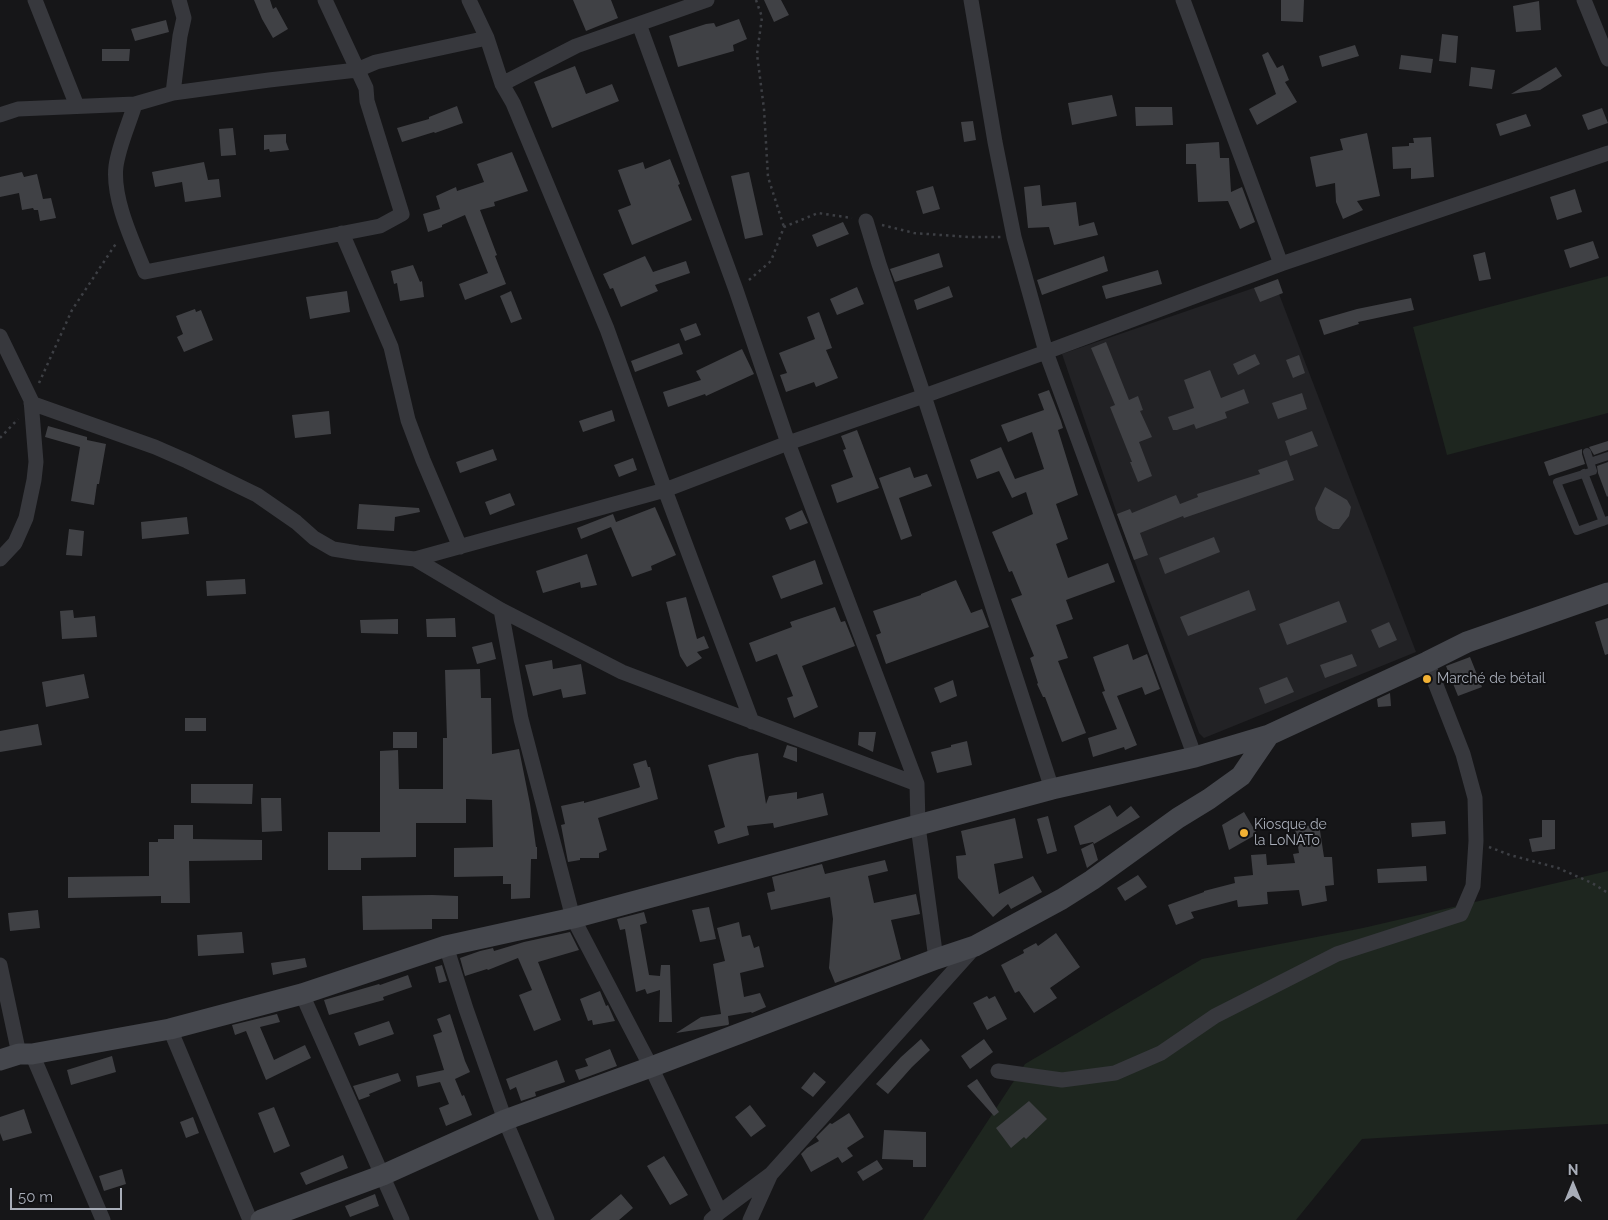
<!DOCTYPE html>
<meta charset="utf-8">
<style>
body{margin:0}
#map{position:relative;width:1608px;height:1220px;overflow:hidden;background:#161618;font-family:Raleway,sans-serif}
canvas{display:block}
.north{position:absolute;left:1548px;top:1160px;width:50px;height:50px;-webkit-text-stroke:4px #111113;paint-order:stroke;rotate:0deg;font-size:14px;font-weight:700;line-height:20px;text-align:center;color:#a8adb8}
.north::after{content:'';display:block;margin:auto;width:18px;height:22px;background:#a8adb8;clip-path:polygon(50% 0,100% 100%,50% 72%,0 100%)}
.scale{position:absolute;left:10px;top:1188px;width:112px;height:22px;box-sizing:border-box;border:2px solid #a8adb8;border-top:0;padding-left:6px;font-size:15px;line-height:18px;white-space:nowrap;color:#a8adb8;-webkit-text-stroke:4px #111113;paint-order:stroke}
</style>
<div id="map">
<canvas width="1608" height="1220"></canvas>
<div class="north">N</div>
<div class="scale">50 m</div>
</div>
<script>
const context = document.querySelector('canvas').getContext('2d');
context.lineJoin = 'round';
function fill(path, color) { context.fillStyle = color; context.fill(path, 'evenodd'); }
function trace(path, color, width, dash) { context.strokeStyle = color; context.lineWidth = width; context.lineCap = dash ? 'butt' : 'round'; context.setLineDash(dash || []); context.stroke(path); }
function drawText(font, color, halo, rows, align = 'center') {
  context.font = font + ' Raleway,sans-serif'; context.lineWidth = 4; context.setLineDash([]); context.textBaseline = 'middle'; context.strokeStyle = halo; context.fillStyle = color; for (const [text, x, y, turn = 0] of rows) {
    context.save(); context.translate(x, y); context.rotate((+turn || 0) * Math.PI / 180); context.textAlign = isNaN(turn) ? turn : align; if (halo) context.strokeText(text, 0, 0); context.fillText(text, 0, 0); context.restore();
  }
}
fill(new Path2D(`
 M1274,281l142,371 -212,86 -5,-5 -82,-219 -55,-160z`), '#222225');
fill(new Path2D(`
 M1608,276v137l-161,42 -34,-128z
 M1608,871v253l-246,15 -66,81h-373l102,-156 177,-105 161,-31z`), '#1e261f');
fill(new Path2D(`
 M254,0h16l3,9 3,-2 12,22 -15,9 -11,-19z
 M573,0h38l7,18 -32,13z
 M764,0h17l8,15 -15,7z
 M1281,0h23l-1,22 -22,-1z
 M1539,1l2,29 -25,2 -3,-26z
 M739,19l8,20 -14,6 1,6 -56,16 -9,-31 37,-12 8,-1 2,4z
 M166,20l3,12 -34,9 -4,-12z
 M1442,34l16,2 -2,27 -17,-2z
 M1355,45l4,11 -37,11 -3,-11z
 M102,49h28l-1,12h-27z
 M1268,52l9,16 6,-3 6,15 -4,2 12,20 -40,23 -8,-16 27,-15 -14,-39z
 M1401,55l32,4 -2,14 -32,-4z
 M575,66l11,28 26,-10 7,17 -67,27 -18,-46z
 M1471,67l24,3 -3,19 -23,-3z
 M1556,67l6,9 -22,14 -29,4z
 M1112,95l5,21 -45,9 -4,-22z
 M457,106l6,17 -28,10 -1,-1 -32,10 -5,-14 32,-9v-2z
 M1135,107h37l1,18 -37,1z
 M1602,108l6,15 -20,7 -6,-15z
 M1526,114l5,12 -31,10 -4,-12z
 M973,121l3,19 -12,2 -3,-20z
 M233,128l3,27 -15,1 -2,-27z
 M1367,133l13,63 -23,5 6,9 -20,9 -7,-17 -1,-19 -19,4 -6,-30 33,-7 -3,-11z
 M286,134v8l3,8 -19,2 -1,-3 -5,1v-15z
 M1431,137l3,40 -23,2v-11l-18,1 -1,-22 17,-1v-3h5l-1,-5z
 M1219,142l1,16h9l2,34 11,-5 13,35 -15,7 -12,-28 -30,1 -2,-38h-10v-20z
 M512,152l16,39 -34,11 1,4 -15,4 17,45 -2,1 11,28 -41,16 -6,-16 29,-11 -23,-58 -23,10v2l-14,5 -5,-18 17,-5 -4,-13 20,-9 1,4 27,-9 -7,-18z
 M670,159l10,25 -2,1 14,35 -60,25 -14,-35 13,-5 -13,-35 25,-8 2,7z
 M204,162l4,18 11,-1 2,18 -36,5 -3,-20 -27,5 -3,-15z
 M22,172l2,5 13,-3 6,25 8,-1 5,20 -16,3 -2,-11h-4l-1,-2 -11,2 -3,-17 -19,4v-20z
 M749,172l14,63 -18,4 -14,-63z
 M1040,185l2,21 34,-4 3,24 15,-4 4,13 -44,10 -5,-18 -21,1 -4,-41z
 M933,186l7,23 -17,5 -7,-23z
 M1575,189l7,23 -25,8 -7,-23z
 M843,222l6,12 -32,13 -5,-12z
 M1593,241l6,17 -29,10 -6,-18z
 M1485,252l6,27 -12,2 -6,-26z
 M939,253l4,14 -48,15 -5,-13z
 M645,256l8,16 33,-11 4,12 -35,12 3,6 -37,16 -8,-19 -3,1 -7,-15z
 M1104,256l4,15 -66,24 -5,-15z
 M413,265l7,17 2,-1 2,16 -24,4 -3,-18 -3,1 -3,-13z
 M1158,270l4,14 -56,15 -4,-13z
 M1278,279l5,14 -23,9 -6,-14z
 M949,286l4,11 -36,13 -3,-10z
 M857,287l7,17 -27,11 -7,-16z
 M347,291l3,21 -40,7 -4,-22z
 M511,291l11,28 -11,4 -11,-27z
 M1411,298l3,12 -56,12 1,2 -35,11 -5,-15 38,-11z
 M195,309l1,3 5,-2 12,30 -29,12 -7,-15 6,-3 -7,-18z
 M819,312l13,36 -6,2 12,28 -22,9 -2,-5 -28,10 -6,-17 7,-2 -8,-20 36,-14 -8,-22z
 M696,323l5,12 -16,6 -5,-12z
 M1106,342l23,58 9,-4 5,14 -3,1 12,26 -13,5 13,34 -14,6 -8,-20h2l-22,-55 5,-2 -24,-57z
 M679,343l4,11 -48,18 -4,-11z
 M742,349l12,25 -48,22 -1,-2 -37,13 -5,-15 38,-12 -5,-9z
 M1255,354l5,10 -22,11 -5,-11z
 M1299,355l6,18 -12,5 -7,-18z
 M1210,370l11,28 23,-9 5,14 -24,9 2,6 -31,11 -2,-5 -17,6h-4l-5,-13 26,-9 -10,-28z
 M1049,390l12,31 2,7 -5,2 20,65 -22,9 12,35 -12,5 12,34 40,-15 7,19 -49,18 7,19 -17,6 12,33 -10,3 28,72 -24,9 -17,-45h-2l-6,-13 1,-1 -8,-25 4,-2 -23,-57 11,-4 -10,-24 -3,1 -17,-40 41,-18 -7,-22 -14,6 -13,-27 -22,8 -7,-19 31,-13 14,32 29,-10 -12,-37 -24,10 -7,-17 43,-15 -6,-16z
 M1302,393l5,16 -29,10 -6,-16z
 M612,410l3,11 -32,11 -4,-11z
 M329,411l2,23 -36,4 -3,-23z
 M48,426l39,11v3l19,4 -7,40h-2l-3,21 -23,-4 9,-54 -35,-10z
 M857,430l22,58 -42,15 -6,-18 22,-8 -10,-27 3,-1 -5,-13z
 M1312,431l6,15 -28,10 -5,-15z
 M1608,441v9l-14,5 -5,-8z
 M493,449l4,11 -37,13 -4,-11z
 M1582,449v5l3,10 -36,12 -5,-14z
 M633,458l4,12 -18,7 -5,-12z
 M1287,460l7,20 -110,38 -1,-2 -43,17 8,22 -14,5 -17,-46 13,-5 2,4 44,-18 4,9 18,-7 -1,-3 63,-20 -2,-4z
 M1608,462v34l-1,1 -9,-24 -1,-7z
 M910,467l4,11 13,-4 5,12 -33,12 13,38 -11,4 -22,-62z
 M1325,487l22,13 4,7 -2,9 -10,13h-6l-9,-5 -6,-4 -2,-6 -1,-6z
 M510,493l5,12 -25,10 -5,-13z
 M359,504l60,4 1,4 -25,5 -1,14 -37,-2z
 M655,507l21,48 -25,11 1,4 -20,7 -21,-50 -30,12 -4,-11 36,-14 3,8z
 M802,510l6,13 -18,7 -5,-12z
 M187,517l2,17 -47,5 -1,-17z
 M69,529l15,2 -2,25 -16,-1z
 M1214,537l6,15 -55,22 -6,-16z
 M587,554l10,31 -16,3 -1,-6 -37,11 -7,-22z
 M815,560l8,24 -42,15 -9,-23z
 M245,579l1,15 -39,2 -1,-15z
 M956,580l15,33 11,-4 7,18 -103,37 -10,-29 5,-2 -8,-22 48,-16v-1z
 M1249,590l7,20 -68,26 -8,-19z
 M686,597l11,42 7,-3 5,12 -12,4 5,6 -15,9 -7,-11 -14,-54z
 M1339,601l8,21 -60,23 -8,-21z
 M835,607l6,15 4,-1 10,25 -53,20 16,41 -24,11 -7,-20 6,-2 -16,-42 -21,8 -7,-19 43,-16 -2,-5z
 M73,610l1,8 21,-2 2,21 -35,2 -2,-28z
 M455,618l1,19h-29l-1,-18z
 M1608,618v36l-3,1 -10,-33z
 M398,619v15l-37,-1 -1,-13z
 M1389,622l8,18 -18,8 -8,-18z
 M492,642l4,17 -19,5 -5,-17z
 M1128,644l5,16 14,-6 13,35 -15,6 -3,-8 -25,9 20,49 -12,5 -1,-3 -31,10 -5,-19 29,-9 -13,-32 -2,-5 3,-1 -12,-34z
 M1352,654l5,12 -32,12 -5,-13z
 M1470,657l12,30 -24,9 -12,-30z
 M552,660l1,9 28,-5 5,30 -23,4 -2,-9 -28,7 -8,-31z
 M480,669l1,29h10l1,56 27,-5 11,55 6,43h1v12h-6l-1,39 -19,1v-15h-8v-8l-49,1v-29l39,-1 -1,-47 -26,-1v24h-50v34l-55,1v12h-33v-38h52v-81l18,-1 1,39h44v-51h4l-2,-68z
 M84,674l5,24 -43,9 -4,-25z
 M1287,677l7,15 -29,12 -6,-16z
 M953,680l4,16 -17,7 -6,-15z
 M1390,693l1,13 -13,1 -1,-8z
 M185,718h21v13h-21z
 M38,724l4,21 -42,7v-21z
 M393,732h24v16h-24z
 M859,732h17l-3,20 -15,-7z
 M967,741l5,24 -35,8 -6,-21 20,-5v-2z
 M787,745l10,3v14l-14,-5z
 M758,753l8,51 3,-8 28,-4v7l26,-6 5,22 -54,13 -1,-5 -26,3 2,9 -31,9 -4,-13 11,-4 -17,-62 29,-8z
 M646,760l2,7h2l8,32 -60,19 9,32 -8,3v5h-19v2l-12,2 -7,-37 4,-1 -4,-18 23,-5v2l54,-15 2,-1 -7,-23z
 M191,784h62l-1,20 -61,-1z
 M261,798h20l1,33 -20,1z
 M1110,805l7,12 14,-11 9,11 -46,27 -1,-2 -13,3 -6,-19z
 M1244,812l13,22 -28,16 -7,-25z
 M1048,816l9,35 -10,3 -10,-35z
 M1015,818l8,40 -29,6 5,30 34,-18 9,16 -31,17 -3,-5 -15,13 -35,-39 -2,-22 10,-1 -5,-24z
 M1542,820h13v29l-23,3 -3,-13 13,-2z
 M1445,821l1,13 -34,3 -1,-14z
 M1319,824l5,33h8l2,28 -9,1 2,15 -25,5 -3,-16 -32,2 1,12 -30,3 -1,-7 -46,12 3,6 -18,7 -8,-20 36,-13v-1l31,-8 -1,-6 19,-2 -2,-20 15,-1 1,11 28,-2 -2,-9 6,-1 -4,-25z
 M174,825h19v14l69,1v20l-73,1 1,42h-29v-7l-93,2v-21l81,-1v-34h9v-3h16z
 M1093,843l5,17 -11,8 -6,-19z
 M885,860l3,11 -20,5 6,27 42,-9 4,20 -29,6 10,39 -66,24 -6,-15 4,-49 -3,-22 -59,13 -4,-17 8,-2 -3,-14 50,-13 3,10z
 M1426,866l1,15 -49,2 -1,-14z
 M1138,875l9,12 -22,14 -8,-13z
 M432,895l26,1v23h-26v10l-69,1 -1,-34z
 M709,907l7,32 -16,3 -8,-32z
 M38,910l2,18 -30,3 -2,-18z
 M644,912l3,11 -7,2 9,50 11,1 1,-11h9l2,57h-13l1,-32 -13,4 -2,-5 -9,3 -11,-63 -5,1 -3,-11z
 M739,922l3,15 8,-2 4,13 5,-2 5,21 -24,6 4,24 16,-4 6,14 -14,6 -1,-1 -23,4 1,8 -1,1 -52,8 25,-16 20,-3 -8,-50 12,-3 -8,-33z
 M242,932l2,21 -46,3 -1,-21z
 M570,932l9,18 -41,12 23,58 -27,11 -15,-36 13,-5 -14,-32 -30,12 -1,-1 -22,7 -5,-18 20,-7 13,-3 1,3 30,-9z
 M1056,933l24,34 -30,21 7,10 -23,15 -15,-22 -4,2 -14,-28 23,-12 -1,-3 13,-7 2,3z
 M305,958l2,9 -34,8 -2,-12z
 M442,965l5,16 -8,2 -4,-16z
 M408,975l4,12 -29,10 1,3 -55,15 -5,-15 55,-16 1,1z
 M600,991l6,15 2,-1 7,16 -22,4 -1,-5 -4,1 -8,-22z
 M987,996l2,3 6,-3 12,23 -20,11 -14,-27z
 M277,1014l3,8 -20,5 14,33 31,-15 6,13 -45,22 -20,-49 -11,4 -3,-10z
 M450,1014l15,47 5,11 -15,7 7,17 2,-1 8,20 -26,11 -7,-18 10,-4 -9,-22 -22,5 -2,-11 28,-6 -11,-35 9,-3 -5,-13z
 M389,1021l5,13 -35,12 -5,-13z
 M921,1039l9,11 -18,17 -24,27 -12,-10 25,-27z
 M984,1039l9,13 -23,17 -9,-13z
 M610,1049l7,17 -38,14 -4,-10 13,-4 -3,-7z
 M112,1056l4,16 -45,13 -4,-15z
 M557,1060l8,22 -30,10 1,4 -15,5 -5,-14 -6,3 -4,-11z
 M814,1072l12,10 -13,15 -12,-9z
 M398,1073l3,8 -32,13 1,2 -11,4 -6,-14z
 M977,1079l22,33 -5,4 -27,-30z
 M1029,1101l18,18 -21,20 -2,-2 -13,11 -15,-20z
 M750,1105l16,21 -15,11 -16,-20z
 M274,1107l16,39 -16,7 -16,-40z
 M24,1109l8,24 -29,8 -3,-8v-16z
 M849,1113l15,24 -17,11 6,8 -11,7 -4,-6 -27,15 -10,-18 6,-6 12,-7 -3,-4 14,-14 2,1z
 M193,1117l6,16 -13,5 -6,-16z
 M884,1130l42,2v35h-13v-7l-31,-1z
 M343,1155l5,13 -42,17 -6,-12z
 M664,1156l24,39 -18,10 -23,-39z
 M877,1160l6,9 -20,12 -6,-9z
 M122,1169l4,15 -22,7 -5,-15z
 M375,1194l4,12 -29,11 -5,-11z
 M621,1194l12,14 -14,12h-29z`), '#404145');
trace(new Path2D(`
 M756,0l6,17 -5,37 7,55 4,68 16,50
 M882,225l32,8 54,4h33
 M749,280l22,-19 13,-34 34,-14 34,5
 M39,383l33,-73 45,-68
 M0,438l18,-19
 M1489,847l21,8 48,13 34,15 16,10`), '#3d3f44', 2.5, [2.5, 4]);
trace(new Path2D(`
 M1587,452l6,19 -36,11 20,49 31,-11
 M1590,462l18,-6
 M1584,473l19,49`), '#37383d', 8);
trace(new Path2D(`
 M35,0l42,106
 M469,0l18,38 15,46 11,19 94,226 58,161 87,232
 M971,0l24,142 19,95 32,115 149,405
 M1183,0l98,264
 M1584,0l24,59
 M639,24l97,266 52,153 129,341 1,42 18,133
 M502,84l74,-38 131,-46
 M173,93l7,-57 4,-18 -5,-18
 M135,104c-6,20 -16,41 -19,62 -4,33 17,76 29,106l235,-46 22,-12 -35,-113 -1,-13 -41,-88
 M0,115l18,-6 117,-5 38,-11 96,-13 88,-10 19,-8 111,-24
 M866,221l13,43 45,132 128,393
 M342,233l49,114 17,73 15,40 37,87
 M0,336l31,64 5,62 -2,18 -8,38 -11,25 -15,16
 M31,403l124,44 32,14 70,34 39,27 18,16 19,11 25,4 57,6 86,51 121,62 295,112
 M415,559l250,-69 123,-47 136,-47 122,-44 235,-88 327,-111
 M501,610l20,109 52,199 78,149 69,145
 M446,946l20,63 39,111 42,100
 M0,965l19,89
 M302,994l100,226
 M170,1029l80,191
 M32,1054l71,166
 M998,1071l64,9 53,-7 46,-20 54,-37 122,-62 124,-40 12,-28 3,-45 -1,-43 -12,-44 -36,-92
 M711,1220l9,-8 51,-38 204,-227
 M750,1220l20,-44`), '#37383d', 15);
trace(new Path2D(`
 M0,1060l19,-6h13l138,-25 132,-35 144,-48 127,-28 479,-129 143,-32 74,-22 158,-73 40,-20 141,-49
 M261,1220l122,-45 122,-55 146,-53 285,-108 39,-13 87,-47 30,-19 86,-62 31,-19 32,-23 28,-41`), '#45474d', 21);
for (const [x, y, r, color] of [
 [1427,679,5,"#f2b134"],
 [1244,833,5,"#f2b134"]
]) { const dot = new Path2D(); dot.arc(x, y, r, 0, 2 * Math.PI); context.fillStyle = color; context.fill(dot); trace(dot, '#111113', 2); }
drawText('14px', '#a8adb8', '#111113', [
 ["Marché de bétail",1437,679],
 ["Kiosque de",1254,825],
 ["la LoNATo",1254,841]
], 'left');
</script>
